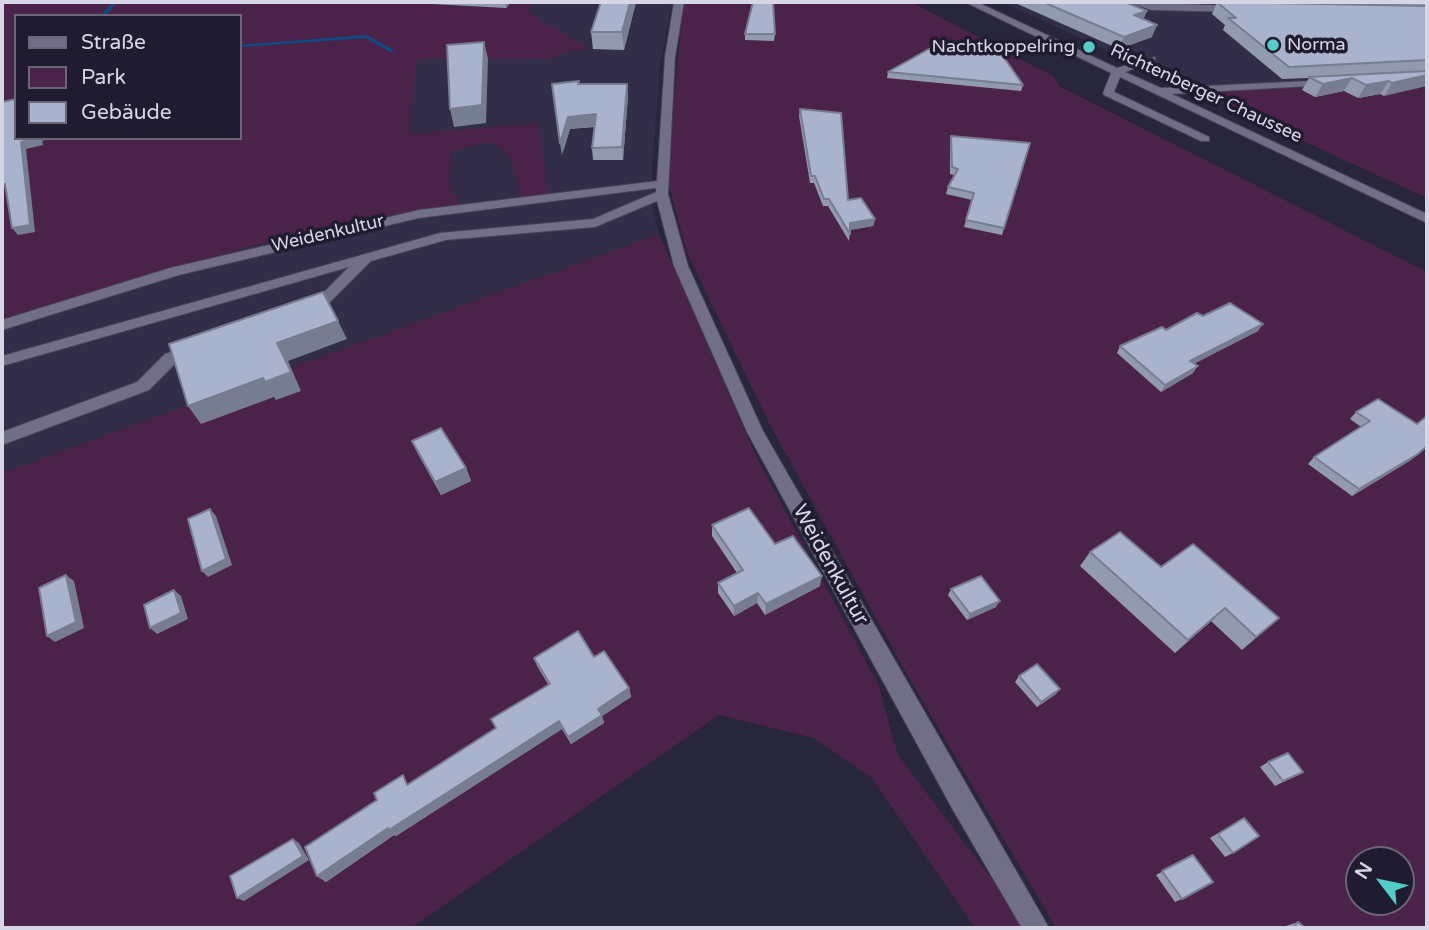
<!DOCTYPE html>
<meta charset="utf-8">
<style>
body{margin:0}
#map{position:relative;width:1429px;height:930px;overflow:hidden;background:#28263b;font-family:"Varela Round",sans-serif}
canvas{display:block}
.frame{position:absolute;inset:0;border:4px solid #d7d6e4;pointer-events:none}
.legend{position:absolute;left:14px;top:14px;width:228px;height:126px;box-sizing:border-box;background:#1f1c30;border:2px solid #696678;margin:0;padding:9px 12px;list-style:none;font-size:21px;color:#d7d6e4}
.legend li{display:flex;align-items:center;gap:14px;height:35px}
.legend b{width:35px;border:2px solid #696678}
.north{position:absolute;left:1345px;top:846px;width:70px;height:70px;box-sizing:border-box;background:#1f1c30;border:2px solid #696678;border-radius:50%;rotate:302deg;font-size:19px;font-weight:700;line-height:28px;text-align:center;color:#d7d6e4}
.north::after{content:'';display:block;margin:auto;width:24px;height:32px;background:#54cdc8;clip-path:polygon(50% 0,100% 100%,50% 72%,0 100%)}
</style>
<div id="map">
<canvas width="1429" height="930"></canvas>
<div class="frame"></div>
<ul class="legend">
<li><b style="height:9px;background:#716e87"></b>Straße</li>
<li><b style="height:19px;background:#4b2249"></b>Park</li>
<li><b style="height:19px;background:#aab3cd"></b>Gebäude</li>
</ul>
<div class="north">N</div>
</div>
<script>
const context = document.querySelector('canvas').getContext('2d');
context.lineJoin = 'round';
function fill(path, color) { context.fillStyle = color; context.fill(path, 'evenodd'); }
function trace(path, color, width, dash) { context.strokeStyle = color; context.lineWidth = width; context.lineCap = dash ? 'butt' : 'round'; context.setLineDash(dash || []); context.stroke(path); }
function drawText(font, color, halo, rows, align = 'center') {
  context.font = font + ' "Varela Round",sans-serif'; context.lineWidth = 7; context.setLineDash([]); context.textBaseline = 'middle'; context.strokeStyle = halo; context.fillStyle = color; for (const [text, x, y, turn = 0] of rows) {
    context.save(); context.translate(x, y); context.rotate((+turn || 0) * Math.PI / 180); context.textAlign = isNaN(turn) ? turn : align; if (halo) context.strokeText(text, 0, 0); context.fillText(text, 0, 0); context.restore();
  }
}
fill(new Path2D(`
 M532,2h140l-12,63 -8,103v37l7,29 -657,239v-153l234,-70 175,-39 48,-6 -10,-19 3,-35 40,-9 16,12 14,44 16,-75 -129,11 8,-76 134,1 18,-8 21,-1 -63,-38z
 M1003,2h123l25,7 117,2 87,70 -171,5z`), '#322e4a');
fill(new Path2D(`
 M2,2h530l-4,10 63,38 -22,1 -18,8h-134l-8,75 129,-11 10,73 -26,2 -14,-44 -16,-12 -40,9 -3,35 11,19c-156,19 -308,69 -458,115zM16,16h224v122h-224z
 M684,2h227l142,74 6,10 368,186v656h-371l-147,-250 -139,-253 -83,-172 -18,-68 1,-53zM1359,860h42v42h-42z
 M1427,78v120l-226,-104 154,-13z
 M659,234l98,224 121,226 20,71 109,144 17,29h-49l-103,-150 -58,-40 -95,-23 -308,213h-409v-455z`), '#4b2249');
fill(new Path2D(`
 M113,2h4l-12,14h-5z
 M367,35l28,16 -5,1 -24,-14 -126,9v-2z`), '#0c4e86');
const minor = new Path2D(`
 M674,2h10l-9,55 -7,137 20,72 75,165 286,497h-27l-69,-118 -206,-378 -73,-166 -17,-65 -62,26 -149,13 -75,21 -42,42 -23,9 -5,-2 -2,-3 20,-10 30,-30 -347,99v-10l438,-123 153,-14 63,-27v-4l-237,30 -240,57 -177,55v-10l168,-52 249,-58 238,-29 8,-124z
 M965,2h12l140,66 38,-11v4l-30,11 36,16 170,-8 1,2 -5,3 -155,9 255,120v9l-307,-146 -6,15 95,45v4h-8l-97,-46 -1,-2 8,-20z
 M1128,2l110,4 5,3 -5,3 -87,-2z
 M194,344l8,5 -3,4 -22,9 -28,28 -147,55v-13l135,-50 28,-28z`);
trace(minor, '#444254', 2);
fill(minor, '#716e87');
fill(new Path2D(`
 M395,2h116l-5,6z
 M601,2h35l-12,48 -31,-1 -2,-17z
 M1013,2h112l18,17 9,18 -33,12z
 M1217,2h210v73l-43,21 -4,-2 -22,4 -14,-7 -29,6 -13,-7 7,-12 -27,1 -59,-49 2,-5 -13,-11z
 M745,34h30l-1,7 -29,-1z
 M888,72l135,13 -2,6 -134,-13z
 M580,84h47l1,12 -5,64h-30l-1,-12 2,-21 -24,2 -8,26z
 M800,109l48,91 27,19 -2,7 -23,4 -1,11 -21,-35h-5l-9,-23h-4l-11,-67z
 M951,136l79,7 -28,92 -38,-8 8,-27 -26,-6 2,-7 6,-12 -4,-1v-31z
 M1203,316l55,15 -64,32 -1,10 -32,19 -44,-39 3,-7z
 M1378,399l33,61 -59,36 -44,-32 6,-7 47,-30 -11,-8 6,-7z
 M412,441l54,27 5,13 -30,14 -23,-41z
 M712,525l63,19 45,42 -55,29 -8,-12 -23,13 -16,-23v-10l19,-10 -25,-37z
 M1090,552l71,15 118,51 -37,32 -31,-29 -36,32 -95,-87z
 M951,589l45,18 -29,13 -19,-25z
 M594,657l35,31 2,9 -29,19 2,7 -33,21 -9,-15 -166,107 -2,-1 -68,47 -9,-6 93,-93 86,-55 52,-44 -11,-18 -3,-8z
 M1019,676l37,18 -19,13 -22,-25z
 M1268,762l27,14 -20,10 -15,-19z
 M1243,818l-10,35 -8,4 -15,-19z
 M1193,855l-11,44 -7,3 -19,-27z
 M1298,922l7,6h-25z`), '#929ab0');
fill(new Path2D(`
 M505,2h6l-5,6z
 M630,2h6l-12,48 -2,-18z
 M1147,11l-5,12 -8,-8z
 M1157,25l-5,12 -33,12 5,-12z
 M484,42l4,17 -2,64 -32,4 -4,-18z
 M1427,75v11l-43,10 8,-13z
 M1352,78l-8,13 -29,6 8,-13z
 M1389,81l-9,13 -22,4 8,-13z
 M627,84l1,12 -5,64 -1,-13z
 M596,114l2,12 -28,3 -8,26 -2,-12 8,-26z
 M38,138h14l-10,3 1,4 -17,4 9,83 -17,3 -6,-7 9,-86z
 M875,219l-2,7 -24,4 1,-7z
 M338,321l9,18 -59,22 13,30 -25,9 -2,-3 -73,27 -13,-18 89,-63z
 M1263,324l-5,7 -72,37 4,-7z
 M1198,366l-5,7 -32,19 4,-7z
 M1427,447l-16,13 -59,36 7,-7z
 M466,468l5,13 -30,14 -6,-13z
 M210,509l6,7 16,49 -24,12 -6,-6z
 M66,575l8,6 10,47 -29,14 -8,-6z
 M822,576l-2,10 -55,29 1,-11z
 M174,590l7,6 7,23 -31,15 -7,-6z
 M758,593l-1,10 -23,13v-10z
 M1000,601l-4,6 -29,13 3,-6z
 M1225,608l-14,13 -36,32 13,-13z
 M629,688l2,9 -29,19 2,7 -33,21 -3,-7 30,-28z
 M1060,689l-4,5 -19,13 4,-5z
 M559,721l3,8 -166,107 -2,-1 -68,47 -9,-6 71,-48z
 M293,839l6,4 10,17 -65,41 -7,-3z`), '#777d90');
const building = new Path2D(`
 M601,2h29l-8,30h-31z
 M753,2h20l2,32h-30z
 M1043,2h82l22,9 -13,4 23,10 -33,12z
 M1217,2l210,4v54l-138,7 -61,-49h8z
 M943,41l60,15 20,29 -135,-13z
 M484,42l-2,63 -32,4 -3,-64z
 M1427,71v4l-35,8 -3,-2 -23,4 -14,-7 -29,6 -14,-7z
 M579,81l-1,3h49l-5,63 -30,1 4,-34 -28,3 -8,26 -8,-59z
 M16,99v39h22l-17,4 9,83 -18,3 -7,-44 -3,1v-83z
 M800,109l41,4 7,87 13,-2 14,21 -25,4v11l-21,-35h-5l-9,-23h-4z
 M951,136l79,7 -26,85 -38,-8 8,-27 -26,-6 10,-18 -6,-2z
 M323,292l15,29 -61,22 14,29 -26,10 -2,-4 -75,28 -19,-62z
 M1230,303l33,21 -73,37 8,5 -33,19 -45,-39 42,-19 4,3 31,-17 6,3z
 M1378,399l39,25 10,-8v30l-9,8 -59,35 -45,-32 56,-36 -14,-9z
 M441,428l25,40 -31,14 -23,-41z
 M749,508l26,36 18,-8 29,40 -56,28 -8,-11 -24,13 -16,-23 25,-13 -31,-45z
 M210,509l16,50 -24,12 -14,-52z
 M1120,532l41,35 32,-23 86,74 -23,19 -31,-29 -37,32 -98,-88z
 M66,575l10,47 -29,14 -8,-48z
 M981,576l19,25 -30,13 -19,-25z
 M174,590l7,23 -31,15 -6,-23z
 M578,631l16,26 10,-6 25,37 -31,21 4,6 -34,22 -9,-16 -170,109 -1,-2 -71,48 -12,-29 72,-47 -3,-7 29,-18 4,10 89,-57 -5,-9 59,-35 -16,-26z
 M1037,664l23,25 -19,13 -22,-26z
 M1288,753l15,19 -20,9 -15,-19z
 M1244,818l15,18 -26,17 -15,-19z
 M293,839l10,17 -66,42 -7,-22z
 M1193,855l20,27 -31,17 -20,-28z
 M1298,922l7,6h-12z`);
fill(building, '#aab3cd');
trace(building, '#777d90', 2);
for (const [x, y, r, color] of [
 [1273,45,7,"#54cdc8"],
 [1089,47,7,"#54cdc8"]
]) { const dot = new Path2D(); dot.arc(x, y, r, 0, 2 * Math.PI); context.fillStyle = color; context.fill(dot); trace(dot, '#1f1c30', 2.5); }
drawText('18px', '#d7d6e4', '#1f1c30', [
 ["Norma",1287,45],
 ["Nachtkoppelring",1075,47,"right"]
], 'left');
drawText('18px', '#d7d6e4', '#1f1c30', [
 ["Richtenberger Chaussee",1206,94,25],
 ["Weidenkultur",328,234,-13]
]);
drawText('21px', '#d7d6e4', '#1f1c30', [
 ["Weidenkultur",830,565,61]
]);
</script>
